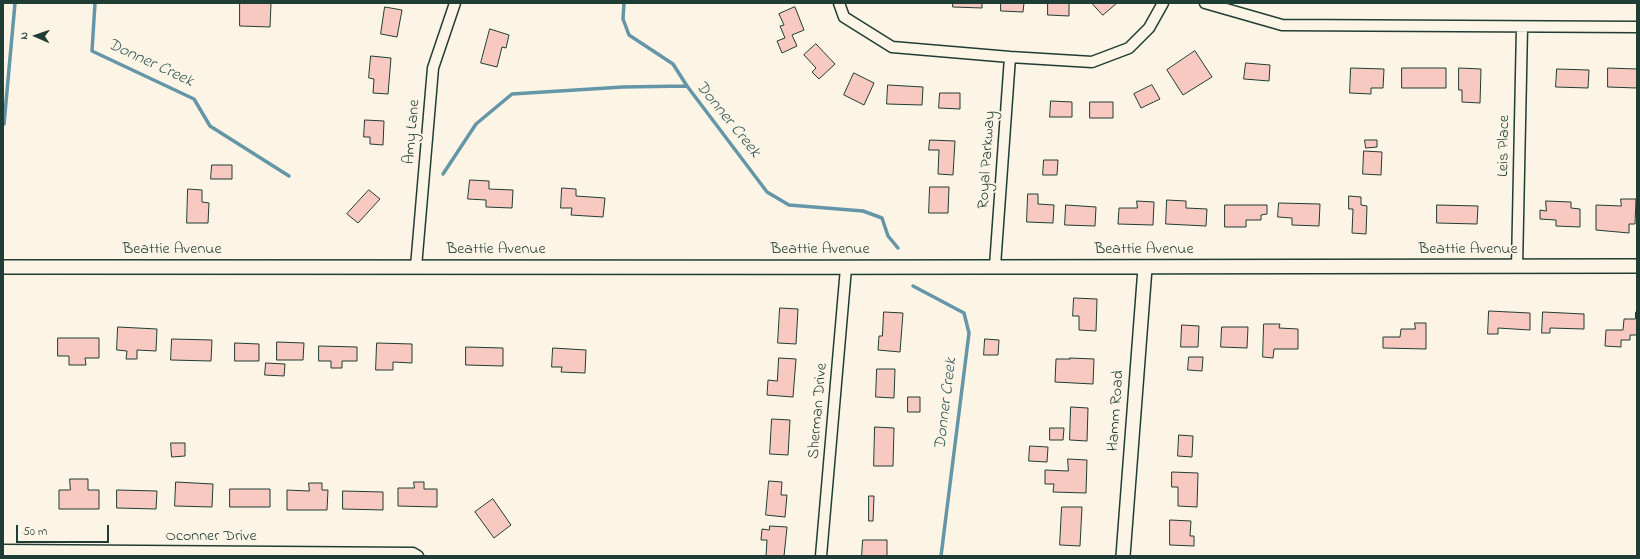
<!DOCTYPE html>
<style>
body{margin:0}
#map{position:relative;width:1640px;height:559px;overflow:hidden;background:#fcf5e5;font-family:"Indie Flower",sans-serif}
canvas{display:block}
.frame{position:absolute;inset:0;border:4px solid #1f3d34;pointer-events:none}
.north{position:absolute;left:16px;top:16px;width:40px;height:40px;-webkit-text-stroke:3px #fcf5e5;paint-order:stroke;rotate:272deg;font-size:11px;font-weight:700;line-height:16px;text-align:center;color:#1f3d34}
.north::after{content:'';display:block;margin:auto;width:14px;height:18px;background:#1f3d34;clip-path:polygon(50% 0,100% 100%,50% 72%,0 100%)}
.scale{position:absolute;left:16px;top:525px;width:93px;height:18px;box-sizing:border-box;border:2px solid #1f3d34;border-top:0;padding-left:5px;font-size:12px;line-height:14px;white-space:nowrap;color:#1f3d34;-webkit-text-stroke:3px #fcf5e5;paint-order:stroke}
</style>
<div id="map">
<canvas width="1640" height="559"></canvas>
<div class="frame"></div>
<div class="north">N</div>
<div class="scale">50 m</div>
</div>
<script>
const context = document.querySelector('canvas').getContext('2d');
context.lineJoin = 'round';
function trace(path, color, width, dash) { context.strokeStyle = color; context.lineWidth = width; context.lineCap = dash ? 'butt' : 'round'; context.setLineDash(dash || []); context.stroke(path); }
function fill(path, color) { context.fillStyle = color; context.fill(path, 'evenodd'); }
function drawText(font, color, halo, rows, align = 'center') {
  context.font = font + ' "Indie Flower",sans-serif'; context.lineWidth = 3.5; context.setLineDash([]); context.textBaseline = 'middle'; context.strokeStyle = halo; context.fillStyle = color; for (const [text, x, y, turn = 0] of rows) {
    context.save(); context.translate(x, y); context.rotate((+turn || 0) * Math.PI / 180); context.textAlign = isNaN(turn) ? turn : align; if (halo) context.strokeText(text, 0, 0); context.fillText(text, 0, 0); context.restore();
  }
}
trace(new Path2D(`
 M95,3l-3,48 102,48 16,27 79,50
 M624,3l-1,16 6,16 44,29 14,22
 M4,124l11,-121
 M443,174l33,-50 36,-30 111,-7 64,-1 80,106 22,13 74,6 19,7 6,18 10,12
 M913,286l51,27 5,20 -28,223`), '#6596a7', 3.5);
const building = new Path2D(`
 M240,3h31l-1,24 -30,-1z
 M953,3h29v5l-29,-1z
 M1001,3h23l-1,9 -22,-1z
 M1048,3h21v13l-21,-1z
 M1092,3h25l-14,12z
 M385,7l17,3 -5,27 -16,-3z
 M795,7l9,23 -12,5 5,11 -15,7 -5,-12 8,-3 -5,-12 4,-1 -5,-11z
 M490,29l19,6 -3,13 -4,-1 -5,20 -16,-4z
 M816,44l19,20 -16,15 -7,-7 4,-4 -12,-13z
 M1195,51l17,26 -29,18 -16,-25z
 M371,56l20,2 -3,36 -15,-1 1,-14 -5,-1z
 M1246,63l24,2 -1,16 -25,-2z
 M1351,68l33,1 -1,19h-12v6l-21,-1z
 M1402,68h44v20h-44z
 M1459,68l22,1 -1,34 -18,-1v-12h-3z
 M1608,68l29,1v19l-29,-1z
 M1557,69l32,1 -1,18 -32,-1z
 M854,73l20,10 -10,22 -20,-10z
 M888,85l35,2 -1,18 -35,-1z
 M1152,85l8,14 -19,9 -7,-14z
 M940,93h20v16l-21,-1z
 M1051,101l21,1v15h-22z
 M1090,102h23v16h-23z
 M365,120l19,1 -1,24 -13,-1v-7h-6z
 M930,140l25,1 -2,34 -15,-1 1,-24h-10z
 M1365,140h12v7l-11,1z
 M1364,151l18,1 -1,23 -18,-1z
 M1044,160h14l-1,15h-14z
 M212,165h20v14h-21z
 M470,180l19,1v8l24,1 -1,18 -26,-1v-7l-18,-1z
 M930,187h19l-1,26h-19z
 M562,188l14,1v7l29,2 -2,19 -32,-2 1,-7h-11z
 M188,189l14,1v12l7,1 -1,20h-21z
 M369,190l11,9 -22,24 -11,-9z
 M1028,194h10v10l16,1 -1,18 -26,-1z
 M1349,196l12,1v8l6,1 -1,28 -14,-1 1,-24h-4z
 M1621,199h15l-1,25h-6v9l-33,-3v-25l25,1z
 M1167,200l19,1v7l21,1 -1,17 -40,-2z
 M1137,201l17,1 -1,23 -35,-1 1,-16h18z
 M1546,201l25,1v6l9,1v18l-24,-1v-6l-16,-1v-9l6,1z
 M1279,203l41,1 -1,22 -27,-1v-7l-14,-1z
 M1066,205l30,2 -1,19 -30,-1z
 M1225,205h42v9l-6,1v5h-15v7h-21z
 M1437,205l41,1 -1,18 -40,-1z
 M1074,298l23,1 -1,32 -17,-1v-14h-6z
 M780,308l18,1 -2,35 -18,-1z
 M1489,311l41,2v17l-32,-2v6h-10z
 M884,312l19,1 -3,39 -22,-2 1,-14h3z
 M1543,312l41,2v15l-34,-1v5h-8z
 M1636,312h1v23h-7v5h-9v7l-16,-1 1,-16h17l1,-11h11z
 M1415,323h11v26l-43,-1v-11h17l1,-8h14z
 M1264,324h16l-1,4 19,1v20h-24l-1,9 -10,-1z
 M1182,325l17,1 -1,21h-17z
 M118,327l39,2 -1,22 -19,-1v9h-11l1,-8 -10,-1z
 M1222,327h26l-1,21 -26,-1z
 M58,338h41v20h-14l1,7h-17v-9h-11z
 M172,339l40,1 -1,21 -40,-1z
 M985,339l14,1 -1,15h-14z
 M277,342l27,1 -1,17h-26z
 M235,343l24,1v17h-24z
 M377,343l35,1v19l-19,-1v8h-17z
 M319,346l38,1v14h-15v7h-11v-7h-12z
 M466,347l37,1v18l-37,-1z
 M553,348l33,2 -1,23 -24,-1 1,-5h-10z
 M1189,357h14l-1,14 -14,-1z
 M779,358l17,1 -3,38 -26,-2 1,-15 9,1z
 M1070,358l24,1 -1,25 -38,-2 1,-23h14z
 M266,363l19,1 -1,12 -19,-1z
 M877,369h18l-1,29 -18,-1z
 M908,397h12v15h-12z
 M1071,407l17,1 -1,33 -17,-1z
 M772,419l18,1 -2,35 -18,-1z
 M875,427l19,1 -1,38h-19z
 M1050,428h14l-1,12h-13z
 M1179,435l14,1 -1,21 -14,-1z
 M171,443h14v13l-13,1z
 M1030,446l18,1 -1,15 -18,-1z
 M1068,459l19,1 -1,33 -33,-1 1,-8h-9v-14l23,1z
 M1172,472l26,1 -1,34 -19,-1v-19h-6z
 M70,479h18v11h11v19h-40v-19h11z
 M769,481l13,1 -1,13h6l-2,22 -19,-2z
 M176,482l37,2 -1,23 -37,-1z
 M414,482h10v7h13v18l-39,-1v-18h16z
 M309,483h13v7h6l-1,20h-40v-20l22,1z
 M230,489h40v18h-40z
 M117,490l40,1 -1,18 -39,-1z
 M343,491l40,1v18l-40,-1z
 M869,496h5l-1,25h-4z
 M493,499l18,26 -17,13 -19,-26z
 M1062,507h20l-2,39 -20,-1z
 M1170,520l21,1 -1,15h4v10l-24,-1z
 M770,526l17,1 -3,29h-18l1,-16h-6l1,-11 7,1z
 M863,540h24v16h-25z`);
fill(building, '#f8c9c0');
trace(building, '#1f3d34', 1);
const minor = new Path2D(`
 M839,3l5,14 48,30 118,10 82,5 37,-14 20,-20 14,-25
 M1205,3l77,22 355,2
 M995,266l15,-209
 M416,267l17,-199 22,-65
 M1517,267l5,-240
 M3,550l410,3 5,3
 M821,556l25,-288`);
const tertiary = new Path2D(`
 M3,267c545,0 1089,1 1634,-1
 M1123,556l22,-288`);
trace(minor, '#1f3d34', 13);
trace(tertiary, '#1f3d34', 16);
trace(minor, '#fcf5e5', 10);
trace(tertiary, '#fcf5e5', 13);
drawText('16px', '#1f3d34', '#fcf5e5', [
 ["Amy Lane",413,132,-85],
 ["Leis Place",1505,146,-89],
 ["Royal Parkway",988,160,-86],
 ["Beattie Avenue",172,250],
 ["Beattie Avenue",496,250],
 ["Beattie Avenue",820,250],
 ["Beattie Avenue",1144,250],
 ["Beattie Avenue",1468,250],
 ["Sherman Drive",819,411,-85],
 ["Hamm Road",1117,411,-86],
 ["Oconner Drive",211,537]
]);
drawText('italic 17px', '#365b5a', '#fcf5e5', [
 ["Donner Creek",150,64,25],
 ["Donner Creek",727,120,51],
 ["Donner Creek",947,404,-83]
]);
</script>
